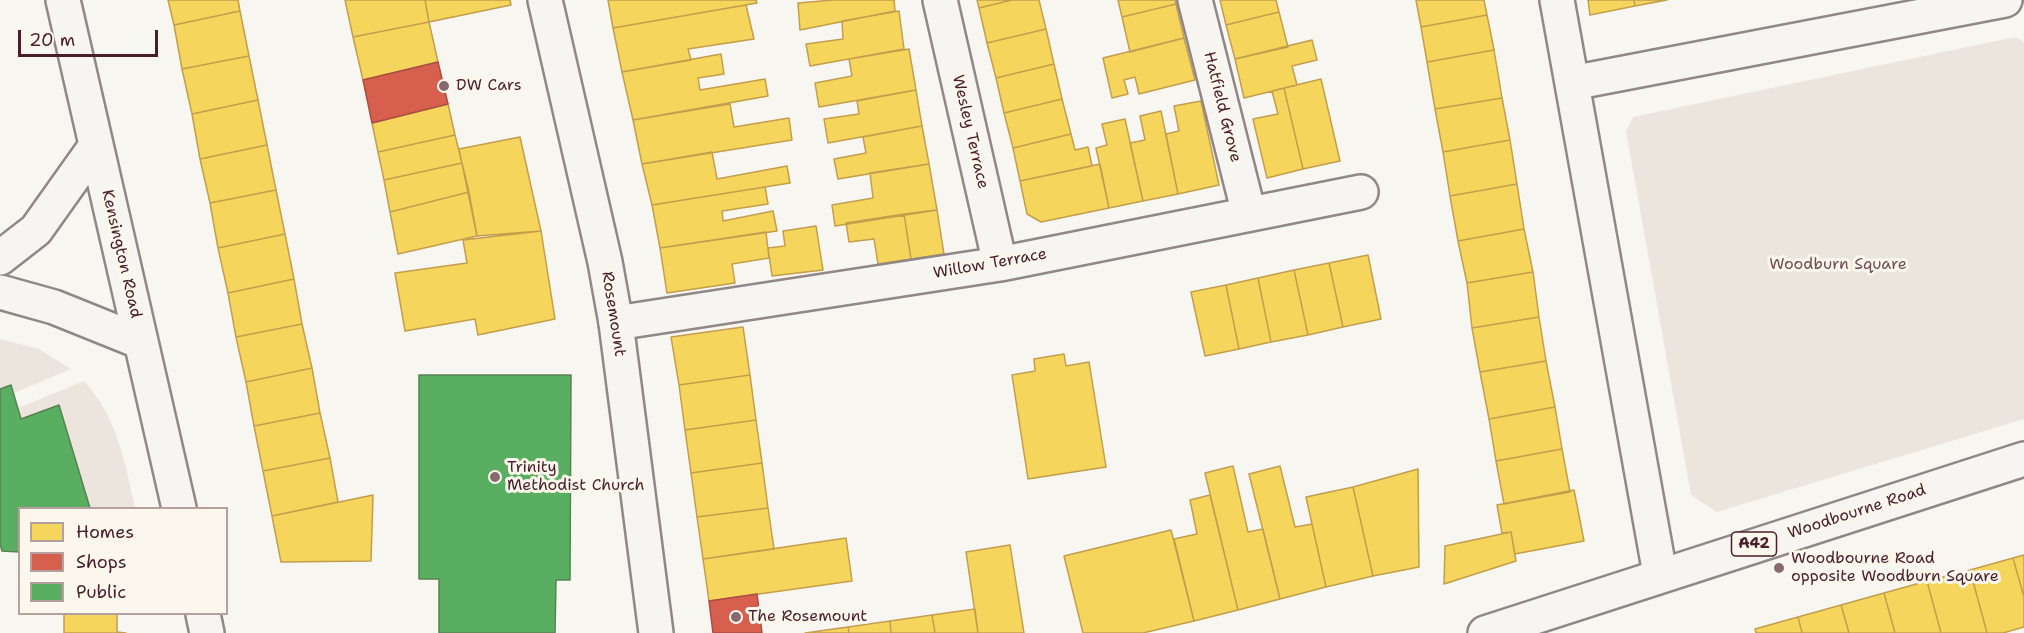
<!DOCTYPE html>
<style>
body{margin:0}
#map{position:relative;width:2024px;height:633px;overflow:hidden;background:#f8f6f0;font-family:"Shantell Sans",sans-serif}
canvas{display:block}
.legend{position:absolute;left:18px;top:507px;width:210px;height:108px;box-sizing:border-box;background:#fbf7ec;border:2px solid #b4a19f;margin:0;padding:8px 10px;list-style:none;font-size:18px;color:#4a1f2b}
.legend li{display:flex;align-items:center;gap:12px;height:30px}
.legend b{width:30px;border:2px solid #b4a19f}
.scale{position:absolute;left:18px;top:30px;width:140px;height:27px;box-sizing:border-box;border:3px solid #4a1f2b;border-top:0;padding-left:8px;font-size:18px;line-height:21px;white-space:nowrap;color:#4a1f2b;-webkit-text-stroke:4px #fbf7ec;paint-order:stroke}
</style>
<div id="map">
<canvas width="2024" height="633"></canvas>
<ul class="legend">
<li><b style="height:16px;background:#f6d55c"></b>Homes</li>
<li><b style="height:16px;background:#d6604d"></b>Shops</li>
<li><b style="height:16px;background:#5aae61"></b>Public</li>
</ul>
<div class="scale">20 m</div>
</div>
<script>
const context = document.querySelector('canvas').getContext('2d');
context.lineJoin = 'round';
function fill(path, color) { context.fillStyle = color; context.fill(path, 'evenodd'); }
function trace(path, color, width, dash) { context.strokeStyle = color; context.lineWidth = width; context.lineCap = dash ? 'butt' : 'round'; context.setLineDash(dash || []); context.stroke(path); }
function drawText(font, color, halo, rows, align = 'center') {
  context.font = font + ' "Shantell Sans",sans-serif'; context.lineWidth = 6; context.setLineDash([]); context.textBaseline = 'middle'; context.strokeStyle = halo; context.fillStyle = color; for (const [text, x, y, turn = 0] of rows) {
    context.save(); context.translate(x, y); context.rotate((+turn || 0) * Math.PI / 180); context.textAlign = isNaN(turn) ? turn : align; if (halo) context.strokeText(text, 0, 0); context.fillText(text, 0, 0); context.restore();
  }
}
fill(new Path2D(`
 M2015,37l9,5v377l-307,93 -26,-17 -65,-364 7,-14z
 M0,339l39,10 32,20 -57,24 -3,-8 -11,4z
 M84,381c33,36 41,81 51,127h-45l-31,-103 -38,14 -3,-11z`), '#ece5de');
const homes = new Path2D(`
 M168,0h70l2,11 -66,14z
 M345,0h80l4,22 -76,15z
 M425,0h85l1,5 -82,17z
 M608,0h148l1,3 -144,25z
 M833,0h61l1,11 -95,19 -2,-27z
 M977,0h35l-33,8z
 M1012,0h27l7,29 -59,14 -8,-35z
 M1118,0h57l1,4 -54,13z
 M1220,0h56l3,12 -53,13z
 M1416,0h68l3,15 -66,12z
 M1588,0h46l1,6 -45,9z
 M1634,0h33l-32,6z
 M1176,4l8,34 -54,14 -8,-35z
 M746,5l8,34 -66,10 3,11 -69,12 -9,-44z
 M240,11l9,45 -67,13 -8,-44z
 M899,11l5,38 -94,17 -4,-22 37,-5 -1,-18z
 M1279,12l9,35 -53,12 -9,-34z
 M1487,15l7,35 -67,12 -6,-35z
 M429,22l9,40 -75,18 -10,-43z
 M1046,29l8,35 -58,14 -9,-35z
 M1184,38l11,42 -56,14 -4,-17 -11,3 4,14 -16,4 -9,-40z
 M1312,40l5,20 -25,6 5,19 -53,13 -9,-39z
 M909,49l7,41 -97,17 -4,-24 37,-7 -3,-17z
 M1494,50l8,48 -67,11 -8,-47z
 M721,54l3,20 -26,4 2,12 65,-11 3,17 -135,24 -11,-48z
 M249,56l9,44 -66,14 -10,-45z
 M1054,64l8,35 -58,14 -8,-35z
 M1321,79l19,82 -37,8 -19,-81z
 M1284,88l19,81 -36,9 -14,-59 25,-5 -6,-23z
 M916,90l6,36 -94,17 -4,-24 35,-5 -2,-13z
 M1502,98l8,42 -67,12 -8,-43z
 M1062,99l9,35 -58,14 -9,-35z
 M258,100l9,45 -67,14 -8,-45z
 M1201,101l18,84 -41,9 -12,-60 13,-3 -5,-25z
 M448,104l7,31 -77,17 -6,-29z
 M730,104l4,23 55,-9 3,22 -150,24 -9,-44z
 M1161,111l17,83 -35,7 -13,-58 15,-3 -5,-24z
 M1125,119l18,82 -34,7 -13,-60 11,-3 -5,-21z
 M922,126l7,38 -91,15 -4,-20 32,-6 -3,-16z
 M1071,134l4,16 13,-3 4,19 -72,15 -7,-33z
 M455,135l7,28 -78,17 -6,-28z
 M520,137l21,94 -64,5 -18,-87z
 M1510,140l7,44 -67,12 -7,-44z
 M267,145l9,45 -66,13 -10,-44z
 M712,152l5,27 70,-13 3,17 -138,22 -10,-41z
 M462,163l7,29 -79,20 -6,-32z
 M929,164l8,46 -102,16 -3,-21 41,-7 -3,-25z
 M1100,164l9,44 -68,14 -14,-8 -7,-33z
 M1517,184l7,45 -66,12 -8,-45z
 M765,187l3,17 -46,7 1,10 50,-10 4,20 -117,17 -8,-43z
 M276,190l9,44 -67,14 -8,-45z
 M469,192l8,44 -79,18 -8,-42z
 M937,210l7,44 -33,5 -7,-45z
 M904,214l7,45 -33,5 -4,-25 -25,3 -3,-19z
 M816,226l7,44 -51,6 -4,-28 17,-2 -2,-15z
 M1524,229l9,43 -66,11 -9,-42z
 M541,231l14,88 -77,16 -3,-16 -70,12 -10,-58 72,-10 -4,-23z
 M766,232l3,26 -37,6 3,19 -68,10 -7,-45z
 M285,234l9,45 -66,14 -10,-45z
 M1368,255l13,64 -38,8 -14,-64z
 M1329,263l14,64 -35,8 -14,-65z
 M1294,270l14,65 -37,7 -13,-64z
 M1533,272l6,45 -67,11 -5,-45z
 M1258,278l13,64 -32,7 -13,-64z
 M294,279l8,45 -66,13 -8,-44z
 M1226,285l13,64 -34,7 -14,-64z
 M1539,317l7,44 -66,11 -8,-44z
 M302,324l10,44 -66,14 -10,-45z
 M743,327l7,48 -71,10 -8,-48z
 M1064,354l2,12 23,-4 17,105 -78,12 -16,-104 23,-4 -1,-12z
 M1546,361l9,46 -66,12 -9,-47z
 M312,368l8,45 -66,13 -8,-44z
 M750,375l6,45 -71,10 -6,-45z
 M1555,407l7,42 -66,12 -7,-42z
 M320,413l10,45 -67,13 -9,-45z
 M756,420l6,43 -71,10 -6,-43z
 M1562,449l8,43 -66,12 -8,-43z
 M330,458l8,44 -66,14 -9,-45z
 M762,463l6,45 -71,9 -6,-44z
 M1233,466l15,66 15,-3 17,70 -42,11 -33,-137z
 M1280,466l15,61 17,-3 14,63 -46,12 -31,-125z
 M1418,469l1,98 -46,9 -20,-89z
 M1353,487l20,89 -47,11 -20,-90z
 M1574,490l10,51 -69,13 -4,-22 -9,1 -5,-28z
 M373,495l-2,66 -90,1 -9,-46z
 M1210,495l28,115 -44,11 -20,-82 23,-5 -7,-34z
 M768,508l6,41 -71,10 -6,-42z
 M1171,530l23,91 -51,12h-60l-19,-77z
 M1511,532l5,29 -72,23 1,-38z
 M846,538l6,43 -143,20 -6,-42z
 M1010,545l14,88h-46l-12,-81z
 M2024,555v42l-11,-39z
 M2013,558l11,39v30l-21,6h-16l-17,-63z
 M1970,570l17,63h-46l-14,-52z
 M1927,581l14,52h-46l-11,-40z
 M1884,593l11,40h-46l-8,-28z
 M1841,605l8,28h-47l-4,-16z
 M975,609l3,24h-43l-3,-18z
 M64,614h53v18l9,1h-62z
 M932,615l3,18h-44l-1,-12z
 M1798,617l4,16h-46l-1,-4z
 M890,621l1,12h-42l-1,-6z
 M848,627l1,6h-44z`);
fill(homes, '#f6d55c');
trace(homes, '#c29e4d', 1.5);
const shops = new Path2D(`
 M438,62l10,42 -76,19 -9,-43z
 M757,594l5,39h-49l-4,-32z`);
fill(shops, '#d6604d');
trace(shops, '#ac4c43', 1.5);
const public = new Path2D(`
 M419,375h152l-1,205h-14l-1,53h-116v-54h-20z
 M11,385l10,34 38,-14 31,103h-70v44l-18,-1 -2,-7v-155z`);
fill(public, '#5aae61');
trace(public, '#558351', 1.5);
const street = new Path2D(`
 M63,0l116,508
 M940,0l60,264
 M1195,0l54,214
 M1557,0l103,574
 M1572,83l433,-83
 M0,258l36,-28 59,-83
 M0,292l54,15 87,35
 M616,323l384,-59 361,-72
 M203,614l4,19`);
const secondary = new Path2D(`
 M545,0l60,262 11,61 40,310`);
const primary = new Path2D(`
 M1485,633l539,-174`);
trace(street, '#918787', 38);
trace(secondary, '#918787', 38);
trace(primary, '#918787', 38);
trace(street, '#f6f5f1', 33);
trace(secondary, '#f6f5f1', 33);
trace(primary, '#f6f5f1', 33);
for (const [x, y, r, color] of [
 [444,86,6,"#876a70"],
 [495,477,6,"#876a70"],
 [1779,568,6,"#876a70"],
 [736,617,6,"#876a70"]
]) { const dot = new Path2D(); dot.arc(x, y, r, 0, 2 * Math.PI); context.fillStyle = color; context.fill(dot); trace(dot, '#fbf7ec', 2); }
for (const [x, y, w] of [
 [1754,544,45]
]) { const box = new Path2D(); box.roundRect(x - w / 2, y - 12, w, 24, 4.5); context.fillStyle = '#fbf7ec'; context.fill(box); trace(box, '#4a1f2b', 1.5); }
drawText('bold 15px', '#4a1f2b', null, [
 ["A42",1754,544]
]);
drawText('16px', '#4a1f2b', '#fbf7ec', [
 ["DW Cars",456,86],
 ["Trinity",507,468],
 ["Methodist Church",507,486],
 ["Woodbourne Road",1791,559],
 ["opposite Woodburn Square",1791,577],
 ["The Rosemount",748,617]
], 'left');
drawText('16px', '#4a1f2b', '#fbf7ec', [
 ["Hatfield Grove",1222,107,76],
 ["Wesley Terrace",970,132,77],
 ["Kensington Road",121,254,77],
 ["Willow Terrace",990,264,-10],
 ["Rosemount",613,314,81],
 ["Woodbourne Road",1857,512,-18]
]);
drawText('16px', '#704d54', '#fbf7ec', [
 ["Woodburn Square",1838,265]
]);
</script>
